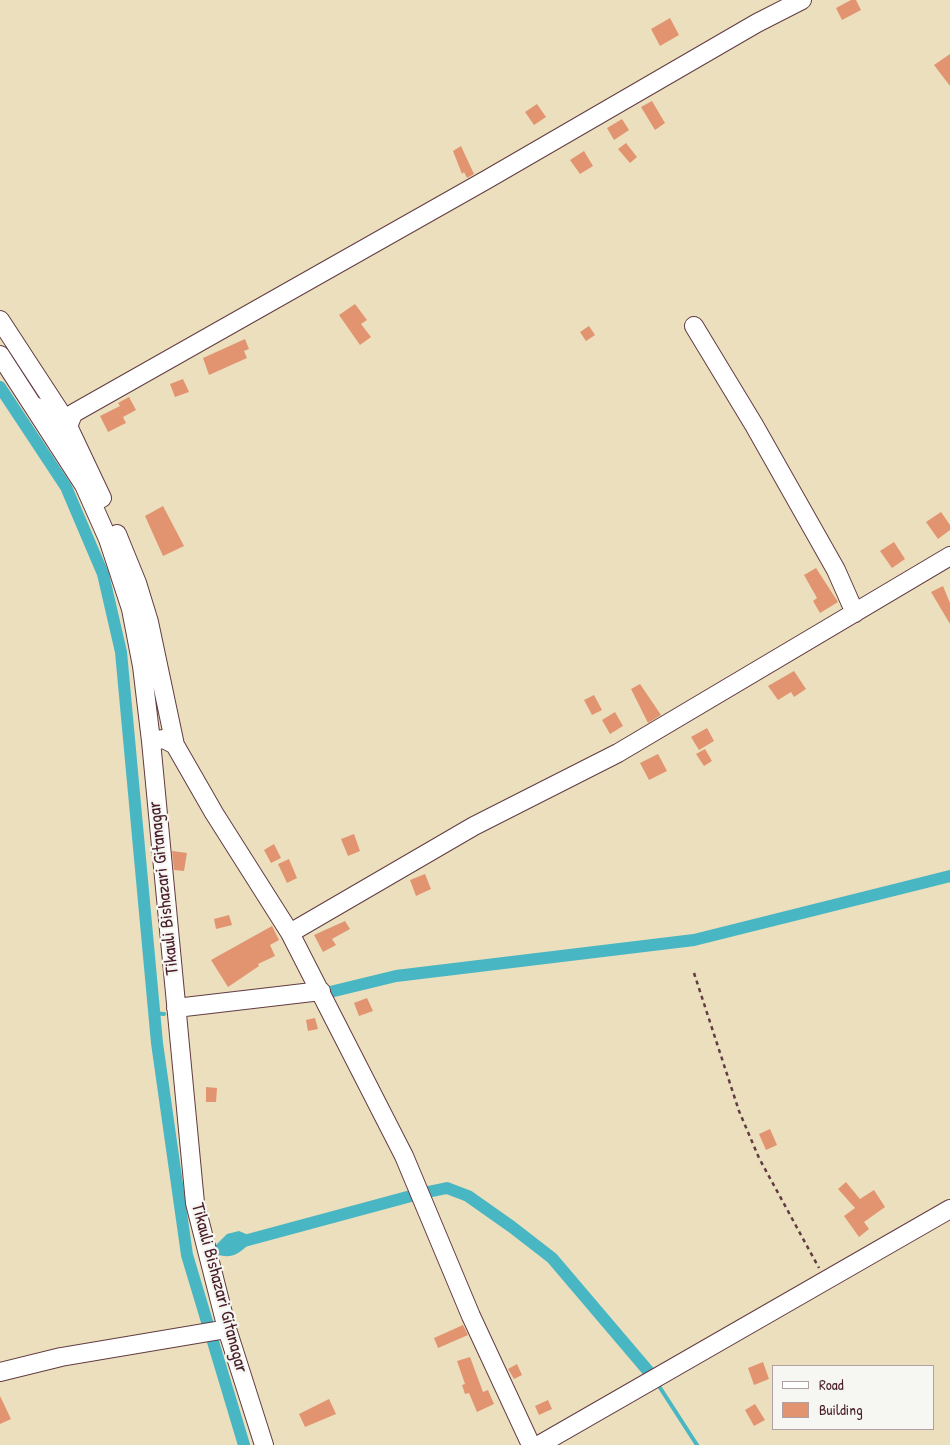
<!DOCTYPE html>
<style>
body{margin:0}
#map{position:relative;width:950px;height:1445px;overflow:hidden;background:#ebdfbe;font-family:"Patrick Hand",sans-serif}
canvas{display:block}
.legend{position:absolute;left:772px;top:1365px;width:162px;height:65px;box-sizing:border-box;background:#f6f6f2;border:1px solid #b1a0a2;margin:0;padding:6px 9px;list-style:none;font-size:15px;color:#4a1f2b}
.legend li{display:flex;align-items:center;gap:10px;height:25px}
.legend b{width:25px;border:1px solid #b1a0a2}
</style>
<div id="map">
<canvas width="950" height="1445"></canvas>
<ul class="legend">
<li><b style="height:6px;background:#fff"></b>Road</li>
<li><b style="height:14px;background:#e29470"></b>Building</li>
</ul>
</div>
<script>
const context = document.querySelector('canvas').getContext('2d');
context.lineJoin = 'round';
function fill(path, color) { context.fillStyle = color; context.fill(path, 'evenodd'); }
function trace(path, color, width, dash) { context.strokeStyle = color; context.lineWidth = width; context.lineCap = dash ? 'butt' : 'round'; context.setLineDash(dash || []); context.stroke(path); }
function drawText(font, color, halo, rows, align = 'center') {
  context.font = font + ' "Patrick Hand",sans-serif'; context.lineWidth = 4.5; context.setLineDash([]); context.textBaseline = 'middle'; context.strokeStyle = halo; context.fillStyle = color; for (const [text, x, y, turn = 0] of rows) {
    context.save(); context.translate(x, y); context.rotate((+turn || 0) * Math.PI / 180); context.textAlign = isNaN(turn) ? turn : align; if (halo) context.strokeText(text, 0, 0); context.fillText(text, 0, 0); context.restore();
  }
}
fill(new Path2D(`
 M239,1231l7,3 2,11c-13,12 -19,14 -35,8l-1,-4 15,-15z`), '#48b6c3');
trace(new Path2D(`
 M154,1013l10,1
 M657,1383l40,62`), '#48b6c3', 4);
trace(new Path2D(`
 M0,387l66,100 37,87 18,78 36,391 30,212 57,190
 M330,992l66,-16 298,-36 256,-64
 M423,1193l24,-5 21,8 44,31 40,31 97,114
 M233,1244l178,-48`), '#48b6c3', 12);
fill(new Path2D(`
 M851,0h5l5,10 -19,10 -6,-12z
 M670,18l9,17 -19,11 -9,-17z
 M950,54v32l-16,-21z
 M652,101l13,22 -10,7 -14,-23z
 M537,104l9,13 -12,8 -9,-13z
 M622,119l7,11 -15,10 -7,-12z
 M626,143l11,14 -7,6 -12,-14z
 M461,146l13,28 -7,4 -3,-6 -2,2 -9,-23z
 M584,151l9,15 -13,8 -10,-14z
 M355,304l12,16 -6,4 10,13 -11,8 -21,-30z
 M589,326l6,9 -9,6 -6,-9z
 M245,339l4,10 -5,2 3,7 -38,17 -6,-17z
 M183,379l6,13 -14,5 -5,-13z
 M129,397l7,13 -13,7 3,6 -18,9 -8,-16 20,-10 -2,-3z
 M163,506l21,40 -21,10 -18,-40z
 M941,512l9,13v5l-12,9 -12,-17z
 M894,542l11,17 -13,9 -12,-17z
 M816,568l22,34 -18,11 -7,-12 4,-3 -13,-23z
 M943,586l7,17v21l-19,-32z
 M794,671l12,18 -12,8 -3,-5 -13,8 -10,-14z
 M640,684l21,31 -13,8 -17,-34z
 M594,695l8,15 -10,5 -8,-15z
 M615,712l8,14 -13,8 -8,-14z
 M707,728l7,13 -15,9 -8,-13z
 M705,749l7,12 -8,5 -8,-12z
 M658,754l9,17 -18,9 -9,-17z
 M354,834l6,17 -12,5 -7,-17z
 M274,844l7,14 -10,5 -7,-13z
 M172,851l15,2 -3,18 -10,-1z
 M289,859l8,19 -10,5 -9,-19z
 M425,874l6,15 -15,7 -6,-16z
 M229,915l3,10 -16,4 -2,-10z
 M345,921l5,8 -18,10 4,6 -13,7 -9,-17z
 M272,926l7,14 -9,5 5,11 -17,8 1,2 -31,21 -17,-27z
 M367,998l6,13 -14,5 -5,-13z
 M315,1018l3,11 -10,2 -2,-11z
 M206,1087l11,1 -1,14h-10z
 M770,1129l7,16 -11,5 -7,-16z
 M846,1182l14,17 14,-9 11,17 -21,15 5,7 -10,8 -15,-21 11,-8 -17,-19z
 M463,1325l5,10 -30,13 -4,-10z
 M470,1357l13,35 5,-2 6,14 -17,8 -8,-19 -4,1 -3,-9 3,-1 -8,-23z
 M763,1362l6,17 -15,6 -6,-17z
 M517,1364l5,11 -8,4 -6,-10z
 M0,1396l11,23 -11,5z
 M329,1399l7,15 -31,13 -6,-13z
 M548,1400l4,9 -13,6 -4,-9z
 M755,1404l10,16 -11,6 -9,-16z`), '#e29470');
const minor = new Path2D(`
 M0,320l66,101
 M694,326l60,99 82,145 19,43
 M0,355l84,130 24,54 23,70 11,57 9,75 44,462 32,126 37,116
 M33,405l34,19 35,74
 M61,447c7,-11 6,-23 13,-34l412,-233 271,-157 45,-23
 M117,534l20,49 12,39 26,123
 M151,741l13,-2 11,6 39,68 76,120 184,-107 144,-73 332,-197
 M290,933l114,223 67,160 60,129
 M176,1008l145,-17
 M0,1372l61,-15 166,-28
 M539,1445l411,-236`);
trace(minor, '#623c41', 20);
trace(new Path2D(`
 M694,973l45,138 20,47 60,110`), '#623c41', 2.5, [4, 4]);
trace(minor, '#fff', 18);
drawText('18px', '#4a1f2b', '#f6f6f2', [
 ["Tikauli Bishazari Gitanagar",164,888,-96],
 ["Tikauli Bishazari Gitanagar",219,1288,75]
]);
</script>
